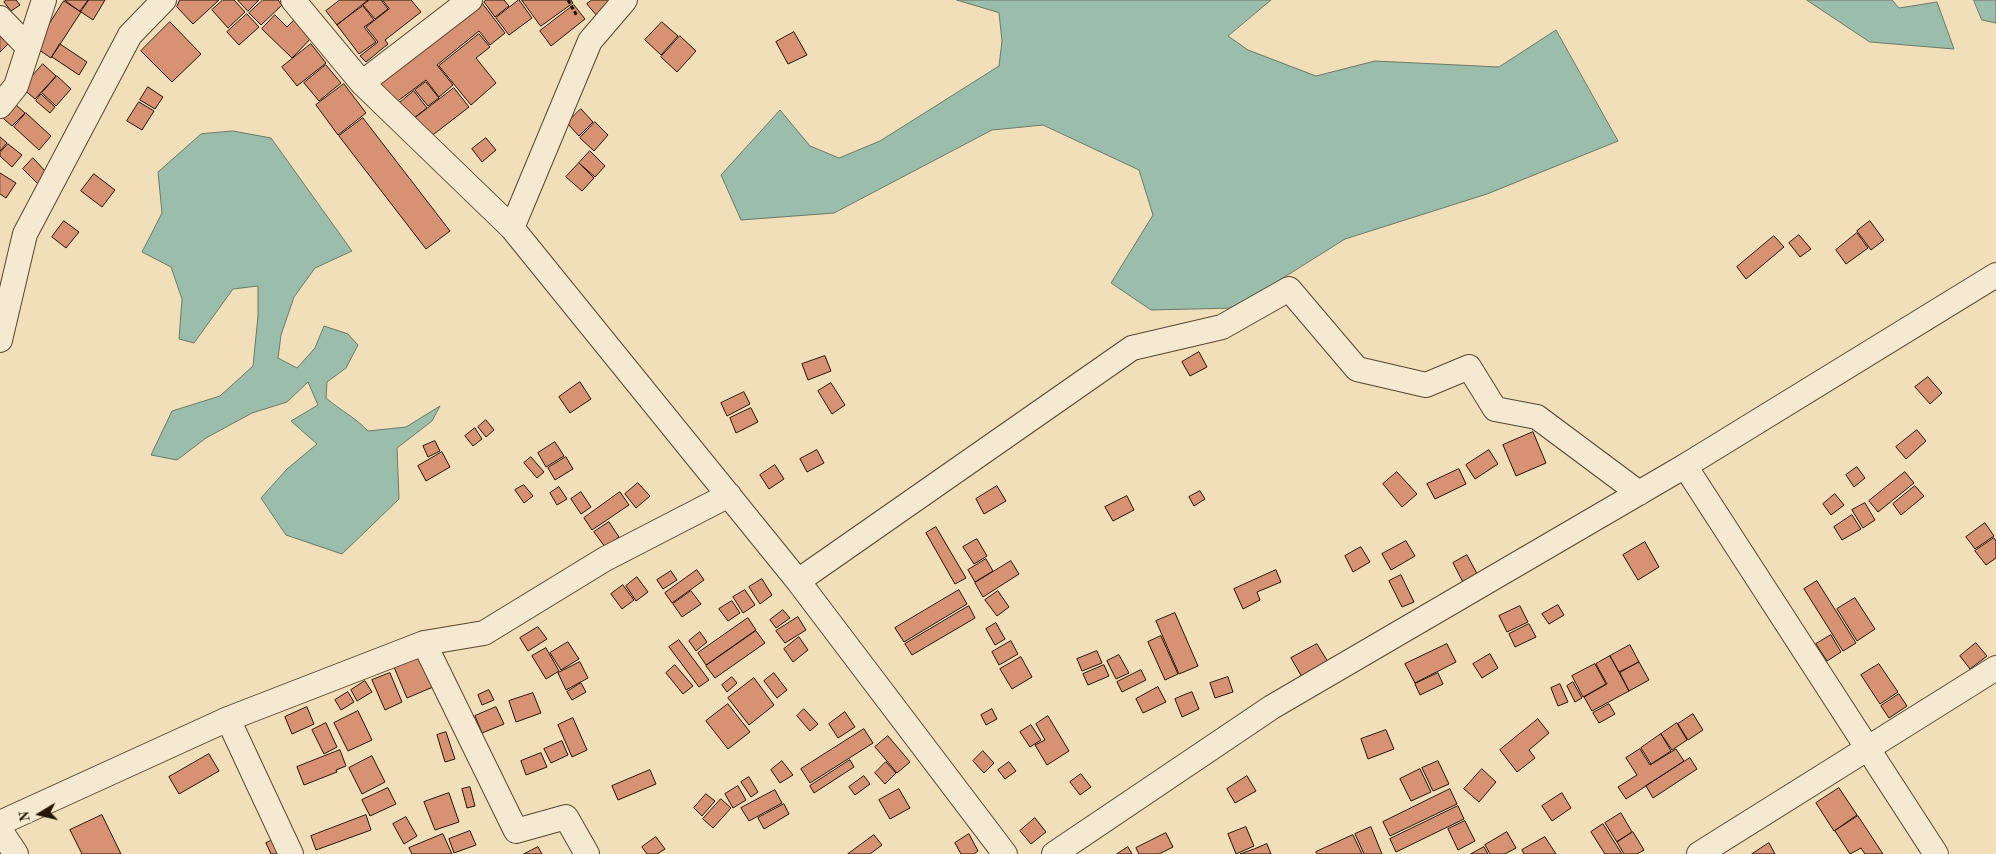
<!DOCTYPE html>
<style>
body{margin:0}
#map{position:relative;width:1996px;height:854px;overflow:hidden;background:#f0dfb8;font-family:"Old Standard TT",serif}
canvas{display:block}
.north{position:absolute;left:15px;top:789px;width:50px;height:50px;-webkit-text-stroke:4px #f5ead1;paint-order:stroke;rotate:261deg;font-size:14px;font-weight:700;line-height:20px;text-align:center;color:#251401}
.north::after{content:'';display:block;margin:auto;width:18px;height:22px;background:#251401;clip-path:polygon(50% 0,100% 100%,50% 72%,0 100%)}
</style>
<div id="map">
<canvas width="1996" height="854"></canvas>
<div class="north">N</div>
</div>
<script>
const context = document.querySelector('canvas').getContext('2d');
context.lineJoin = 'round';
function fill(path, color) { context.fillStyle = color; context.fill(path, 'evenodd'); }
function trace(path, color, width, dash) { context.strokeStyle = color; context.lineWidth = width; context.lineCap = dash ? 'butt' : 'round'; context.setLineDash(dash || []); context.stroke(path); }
const water = new Path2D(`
 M957,0h314l-43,36 20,14 68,26 59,-15 124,6 57,-37 62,111 -131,53 -142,45 -110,69 -84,2 -40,-27 42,-68 -14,-45 -96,-45 -51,5 -158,83 -93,7 -20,-45 59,-65 30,36 29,12 41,-17 119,-75 3,-25 -3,-28z
 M1807,0h85l7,8 38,-6 17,47 -84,-7z
 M1974,0h22v23l-14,-3z
 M233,131l38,7 81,113 -37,17 -21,29 -13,38 -3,23 19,10 18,-20 9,-22 24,8 10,11 -12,23 -19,14 -1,16c14,12 30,20 42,33l38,-4 34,-21 -8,15 -35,27 2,51 -57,55 -56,-19 -25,-37 26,-29 30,-25 -26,-23 27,-16 -10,-23 -21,20 -35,11 -46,25 -29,22 -26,-5 21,-44 48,-15 33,-30 5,-50v-30l-25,3 -39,54 -15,-4 3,-40 -11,-32 -29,-15 20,-39 -4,-41 43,-38z`);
fill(water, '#9bbdab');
trace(water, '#6c7967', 1);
const building = new Path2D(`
 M7,0h9l4,5 -9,6 -7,-9z
 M65,0h23l-8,11z
 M89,0h16l-12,20 -12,-8z
 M180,0h39l-26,24 -16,-17z
 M223,0h11l11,12 -17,16 -16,-18z
 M238,0h21l-11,11z
 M263,0h15l4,5 -21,20 -12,-12z
 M340,0h28l-31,25 -11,-14z
 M370,0h11l7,9 -13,10 -12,-14z
 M383,0h28l10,12 -36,28 3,4 -22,18 -6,-6 18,-14 -12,-15 23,-18z
 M487,0h17l5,6 -14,11 -11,-15z
 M519,0l13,18 -23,17 -13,-17z
 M522,0h49l2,3 -32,23z
 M592,0h23l-18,16 -10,-12z
 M64,1l17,11 -30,46 -16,-11z
 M482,3l23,30 -15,12 -11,-14 -42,34 16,20 -14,12 -13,-17 -31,23 -15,-18z
 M574,5l11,14 -34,27 -11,-15z
 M363,6l11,14 -10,7 12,15 -17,12 -22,-29z
 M247,14l12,13 -20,18 -12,-13z
 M275,15l12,12 12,-12 18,17 -25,26 -30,-29z
 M170,22l31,32 -29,28 -31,-31z
 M662,22l16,14 -17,19 -16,-15z
 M0,25l14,13 -14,14z
 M794,32l13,23 -19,9 -12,-22z
 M479,34l11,13 -14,11 20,25 -25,22 -32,-39z
 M680,36l16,15 -19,21 -16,-15z
 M60,44l27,18 -8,13 -27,-18z
 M311,44l15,19 -29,23 -15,-19z
 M43,64l13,12 -21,23 -13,-11z
 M326,65l15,18 -22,18 -15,-18z
 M57,76l14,13 -15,17 -14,-13z
 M426,82l13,16 -11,8 -13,-16z
 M344,84l22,29 -28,22 -22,-30z
 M148,87l15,10 -8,12 -15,-9z
 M454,88l15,19 -44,34 -15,-19z
 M414,91l13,17 -17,13 -13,-16z
 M41,94l14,13 -5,6 -14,-12z
 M139,102l15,9 -12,19 -15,-9z
 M16,105l9,8 -13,13 -8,-7z
 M581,109l12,13 -14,14 -12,-13z
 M26,113l25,23 -12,14 -25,-23z
 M363,118l87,113 -24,18 -87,-113z
 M595,122l13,13 -14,16 -14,-13z
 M0,137l7,6 -7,8z
 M486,138l10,12 -14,12 -10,-13z
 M8,144l14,11 -10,12 -12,-11v-3z
 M590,151l15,15 -10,11 -16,-14z
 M33,158l15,16 -10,10 -15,-15z
 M579,163l15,15 -12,13 -16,-14z
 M0,173l16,10 -10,15 -6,-4z
 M94,174l21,16 -13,17 -21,-16z
 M64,221l15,11 -13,16 -14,-11z
 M1870,221l14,19 -13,10 -14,-19z
 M1857,233l11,15 -22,16 -10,-14z
 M1799,235l12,14 -11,8 -11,-14z
 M1774,236l10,11 -38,32 -9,-12z
 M1199,352l8,15 -17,9 -8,-14z
 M825,356l6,15 -23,9 -6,-16z
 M1928,377l14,16 -12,11 -15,-17z
 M580,382l11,17 -21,14 -11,-16z
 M831,383l14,22 -13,9 -14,-23z
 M744,392l6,12 -23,12 -6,-13z
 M751,408l7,14 -22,11 -6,-15z
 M486,420l8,10 -8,7 -8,-10z
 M475,428l7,11 -9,7 -8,-10z
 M1917,430l9,11 -20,18 -10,-12z
 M1533,432l13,31 -30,13 -13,-31z
 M435,441l5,10 -12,6 -5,-11z
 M555,442l9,14 -18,11 -8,-14z
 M817,450l7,13 -17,9 -7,-13z
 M1489,450l9,14 -23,15 -9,-14z
 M442,452l8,15 -24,14 -8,-15z
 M531,457l13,15 -7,6 -13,-15z
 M566,457l7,12 -18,11 -7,-12z
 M775,465l9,14 -15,10 -9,-14z
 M1857,467l8,11 -11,9 -8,-12z
 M1459,469l7,15 -31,15 -8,-15z
 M1397,472l20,22 -15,13 -19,-23z
 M1905,472l9,11 -36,29 -9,-11z
 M638,483l12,13 -14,12 -11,-14z
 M524,485l9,11 -9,7 -9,-13z
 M997,486l9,15 -22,13 -8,-15z
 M1915,486l9,10 -23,19 -8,-11z
 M559,487l8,12 -10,6 -7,-12z
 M1200,491l5,8 -11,7 -5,-9z
 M581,492l10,15 -10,7 -10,-15z
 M620,492l9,13 -37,25 -8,-12z
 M1835,494l9,11 -13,10 -8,-11z
 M1127,496l7,14 -21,11 -8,-14z
 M1865,503l10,17 -12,8 -11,-18z
 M1852,515l9,14 -19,11 -8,-13z
 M609,522l10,15 -14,10 -11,-15z
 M1985,523l9,13 -19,13 -9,-12z
 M936,527l30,51 -11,6 -29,-51z
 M1994,538l2,3v17l-10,7 -11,-14z
 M977,539l10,17 -13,8 -11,-17z
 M1406,541l9,15 -24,14 -9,-16z
 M1645,542l14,25 -21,13 -15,-25z
 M1361,547l9,15 -17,10 -8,-16z
 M1467,555l14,26 -15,7 -13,-25z
 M986,559l7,12 -18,11 -7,-12z
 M1011,561l8,13 -36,23 -8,-14z
 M697,570l7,10 -32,23 -7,-10z
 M1276,570l5,12 -24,10 3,8 -17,9 -9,-20z
 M671,571l6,9 -14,9 -6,-9z
 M1401,575l13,27 -12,5 -13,-26z
 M637,577l11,15 -12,9 -10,-15z
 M762,579l10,16 -12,9 -11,-17z
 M1817,581l39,62 -13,8 -39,-62z
 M623,585l11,15 -12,9 -11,-15z
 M745,590l10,15 -12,8 -10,-16z
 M959,590l8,14 -63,38 -9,-14z
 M691,591l10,13 -19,13 -9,-13z
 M998,591l11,16 -12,9 -12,-16z
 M1855,598l20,31 -18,12 -20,-32z
 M732,601l8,12 -12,8 -9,-12z
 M1558,605l6,10 -15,9 -7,-10z
 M969,606l6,12 -63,37 -7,-11z
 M1520,606l8,16 -21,10 -8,-16z
 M783,610l7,8 -14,10 -6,-8z
 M1175,613l23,53 -19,8 -23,-53z
 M798,617l8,13 -21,13 -9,-12z
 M748,618l8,12 -50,35 -8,-12z
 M996,623l9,16 -10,6 -9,-16z
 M1529,624l7,13 -21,10 -6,-13z
 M538,627l9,12 -19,12 -8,-13z
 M756,631l9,12 -50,35 -9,-12z
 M700,632l7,10 -11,9 -7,-10z
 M1831,635l10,17 -14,9 -11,-17z
 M1161,636l17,38 -13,6 -17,-38z
 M799,637l9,13 -15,12 -9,-13z
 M679,640l30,40 -10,7 -30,-40z
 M1011,641l7,13 -19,11 -7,-13z
 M568,642l11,17 -18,11 -11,-17z
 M1976,643l11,13 -17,13 -10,-13z
 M1317,644l11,18 -26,15 -11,-19z
 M1447,644l9,18 -41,21 -10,-19z
 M1630,645l9,17 -20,10 -9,-16z
 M546,648l13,23 -13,8 -14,-23z
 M1097,651l5,12 -20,8 -5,-12z
 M1490,654l8,14 -16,10 -9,-14z
 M1119,655l10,18 -13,6 -9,-18z
 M1610,656l19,35 -37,20 -8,-14 23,-13 -11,-20z
 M420,657l13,30 -26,11 -13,-31z
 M1021,657l11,20 -20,12 -12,-20z
 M580,662l8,16 -22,12 -8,-17z
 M1639,662l10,18 -20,11 -9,-18z
 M1595,664l11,20 -23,13 -11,-21z
 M1879,664l19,28 -18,12 -19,-29z
 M675,665l18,21 -10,8 -17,-21z
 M1104,665l5,11 -21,9 -5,-11z
 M1141,670l5,10 -24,12 -5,-10z
 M390,673l12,29 -17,8 -13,-30z
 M774,673l13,17 -10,8 -13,-17z
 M1438,673l5,11 -23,11 -5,-11z
 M732,677l5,6 -10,9 -5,-7z
 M1228,677l5,15 -18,6 -5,-15z
 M754,678l20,27 -25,20 -21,-27z
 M365,681l7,11 -15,9 -6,-11z
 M1573,682l9,16 -7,4 -8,-16z
 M581,683l5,9 -14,8 -5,-8z
 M1560,684l8,18 -10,4 -7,-18z
 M1158,687l8,15 -23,11 -7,-14z
 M489,690l5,10 -12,5 -4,-10z
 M348,692l6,10 -13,8 -6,-10z
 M1192,692l7,17 -17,8 -7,-18z
 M533,693l8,20 -25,9 -7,-21z
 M1899,694l8,12 -18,12 -8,-12z
 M728,704l22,28 -22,17 -22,-28z
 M1609,704l6,10 -16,9 -6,-10z
 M307,707l7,17 -22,10 -7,-17z
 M496,707l8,17 -22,9 -7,-17z
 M804,709l14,15 -8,7 -13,-15z
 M992,709l5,10 -11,6 -5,-10z
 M358,711l14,29 -24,11 -14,-28z
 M845,712l10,15 -17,11 -9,-14z
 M1693,714l10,16 -15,10 -10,-16z
 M1048,716l21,35 -22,14 -12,-20 10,-5 -9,-16z
 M573,718l14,32 -15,7 -14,-32z
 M1538,719l11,14 -20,17 6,8 -18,14 -17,-22z
 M326,723l11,24 -13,7 -12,-24z
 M1677,723l10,17 -15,10 -11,-16z
 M1031,725l10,15 -11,7 -10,-15z
 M864,729l9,14 -63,40 -9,-14z
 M1386,730l8,19 -26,10 -7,-20z
 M446,732l9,27 -10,3 -8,-27z
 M1661,734l10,17 -20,13 -10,-16z
 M888,736l22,26 -13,11 -22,-26z
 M562,741l6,14 -17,8 -7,-14z
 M1640,749l10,16 26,-16 8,12 -58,38 -8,-12 19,-12 -11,-17z
 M340,750l6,16 -10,4 1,2 -33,13 -7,-18z
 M983,751l11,12 -10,10 -11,-12z
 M541,753l6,14 -21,8 -5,-14z
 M209,754l10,17 -40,23 -10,-17z
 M372,756l13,26 -23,12 -13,-26z
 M1690,758l7,11 -44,29 -7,-12z
 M850,760l4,7 -40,26 -4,-7z
 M782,761l11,14 -13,8 -9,-13z
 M1438,761l11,23 -16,7 -11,-23z
 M886,762l10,11 -11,11 -10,-11z
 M1009,762l7,9 -11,8 -7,-9z
 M1420,769l11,23 -20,9 -11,-22z
 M1482,769l14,13 -17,20 -15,-13z
 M650,770l6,14 -38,16 -6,-14z
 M1081,774l10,13 -11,8 -10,-13z
 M864,776l6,8 -15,11 -6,-8z
 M1247,776l9,15 -21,12 -8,-14z
 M749,777l9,15 -7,5 -10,-15z
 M738,786l8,14 -13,8 -8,-14z
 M470,787l5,19 -8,2 -5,-19z
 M388,788l8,16 -26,12 -8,-16z
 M1839,788l18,27 -23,16 -18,-28z
 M899,789l11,19 -20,11 -11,-19z
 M1450,789l7,15 -67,32 -7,-14z
 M775,790l7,13 -33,18 -8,-13z
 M449,793l10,29 -24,8 -11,-28z
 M1562,793l9,15 -19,13 -10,-15z
 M706,794l9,7 -13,15 -8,-8z
 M721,799l10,9 -18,20 -10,-9z
 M784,804l5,10 -25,15 -6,-11z
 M1458,806l6,13 -68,33 -6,-13z
 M1621,813l11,19 -15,10 -12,-19z
 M102,815l19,39h-39l-12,-24z
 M366,815l5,15 -55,20 -5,-14z
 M1858,816l25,38h-18l-4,-6 -11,6 -15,-23z
 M406,817l11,19 -13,8 -11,-20z
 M1035,818l11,14 -15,12 -11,-13z
 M1465,821l10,20 -17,9 -10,-21z
 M1603,824l12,19 7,11h-17l-14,-22z
 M1246,827l8,19 -18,8 -8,-20z
 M1371,827l11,27h-18l-9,-20z
 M470,831l6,14 -22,8 -5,-14z
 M1507,832l9,16 -11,6h-15l-5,-9z
 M1633,832l11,18 -7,4h-13l-7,-12z
 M1166,833l7,14 -14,7h-20l-3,-6z
 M443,834l9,20h-40l-3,-6z
 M969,834l9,17 -4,3h-13l-6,-11z
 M874,835l8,10 -12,9h-22z
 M1353,835l9,19h-45l-1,-2z
 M282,836l8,18h-19l-5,-11z
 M656,837l9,12 -8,5h-10l-5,-7z
 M1545,837l11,17h-32l-2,-4z
 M1769,843l6,11h-23z
 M1267,844l4,10h-31l14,-5z
 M538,847l4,7h-18z
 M1128,847l4,7h-15z
 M1484,847l4,7h-17z`);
fill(building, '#d79173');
trace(building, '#251401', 1);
const minor = new Path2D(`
 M293,0l69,83 150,145 286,353 207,273
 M0,18l28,29
 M362,83l108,-83
 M0,106l16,-20 28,-86
 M512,228l78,-187 35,-41
 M0,340l25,-106 105,-199 34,-35
 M1685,466l251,388
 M798,581l334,-233 90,-21 67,-38 68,80 69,16 43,-18 26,42 42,8 102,76
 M424,643l92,188 50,-14 21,37
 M228,719l63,135
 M0,823l228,-104 196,-76 60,-10 121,-74 124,-64
 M0,830l16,24
 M1054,854l218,-147 413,-241 311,-191
 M1699,854l297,-186`);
trace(minor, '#58472f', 26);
trace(new Path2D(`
 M568,0l9,16`), '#251401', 3, [4, 2.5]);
trace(minor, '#f5ead1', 24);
</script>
